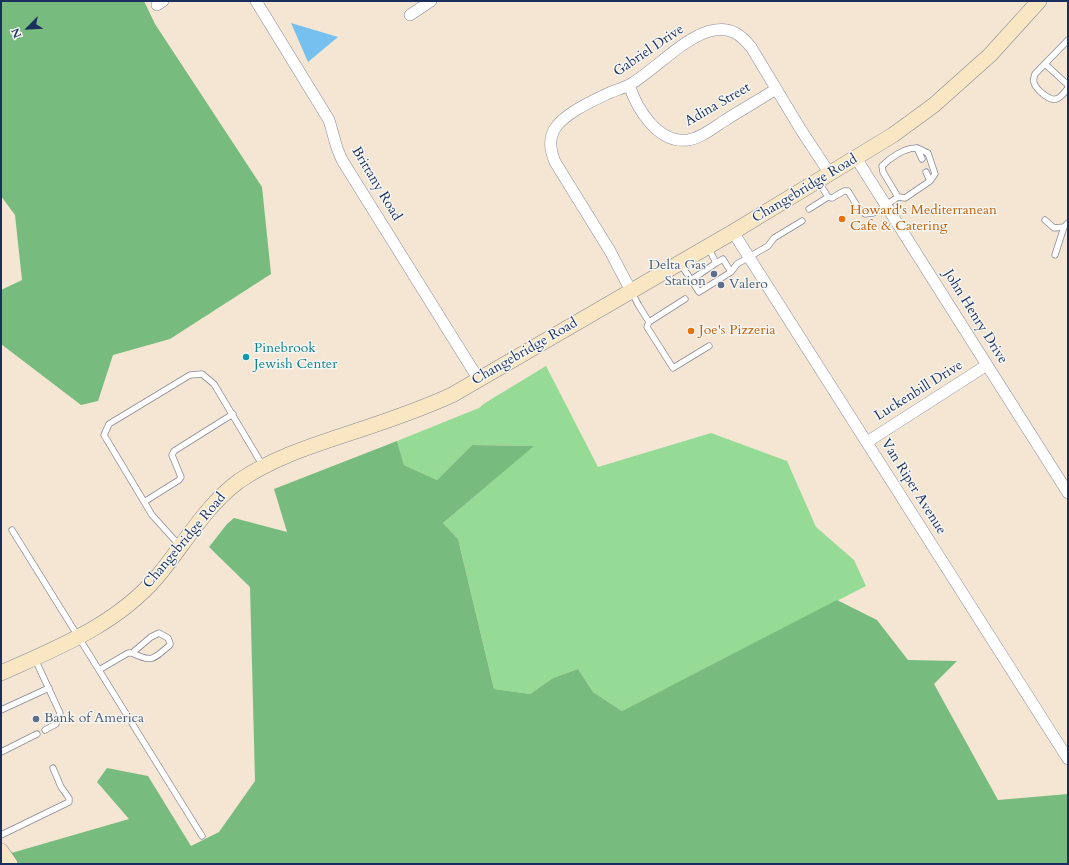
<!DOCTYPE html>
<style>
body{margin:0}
#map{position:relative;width:1069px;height:865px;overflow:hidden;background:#f4e6d2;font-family:Cardo,serif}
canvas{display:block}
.frame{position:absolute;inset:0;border:2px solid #1b2f5e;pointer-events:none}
.north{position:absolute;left:8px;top:8px;width:40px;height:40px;-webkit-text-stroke:3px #f6f6f2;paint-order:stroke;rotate:246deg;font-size:11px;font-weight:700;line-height:16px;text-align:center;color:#1b2f5e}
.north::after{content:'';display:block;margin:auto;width:14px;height:18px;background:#1b2f5e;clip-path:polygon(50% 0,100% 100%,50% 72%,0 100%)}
</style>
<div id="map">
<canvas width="1069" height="865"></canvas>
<div class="frame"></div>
<div class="north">N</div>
</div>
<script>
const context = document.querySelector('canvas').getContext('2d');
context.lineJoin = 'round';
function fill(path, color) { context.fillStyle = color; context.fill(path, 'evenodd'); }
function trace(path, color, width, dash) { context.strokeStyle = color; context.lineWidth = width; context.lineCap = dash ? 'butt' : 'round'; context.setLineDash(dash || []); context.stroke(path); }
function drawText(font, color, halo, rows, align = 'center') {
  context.font = font + ' Cardo,serif'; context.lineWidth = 3; context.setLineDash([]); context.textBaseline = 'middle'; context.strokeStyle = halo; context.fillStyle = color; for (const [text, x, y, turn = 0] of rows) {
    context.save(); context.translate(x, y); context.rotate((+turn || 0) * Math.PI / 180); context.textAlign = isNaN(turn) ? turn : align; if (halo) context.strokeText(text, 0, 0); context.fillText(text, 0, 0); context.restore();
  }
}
fill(new Path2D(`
 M546,366l52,101 113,-34 76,28 29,66 38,33 12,26 -244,125 -29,-19 -15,-23 -25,9 -23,16 -36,-5 -36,-150 -15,-16 90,-77 -61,-1 -35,35 -33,-15 -7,-24 82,-33 6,-5z`), '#95db95');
fill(new Path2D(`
 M1,1h143l11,23 107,163 9,87 -101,65 -57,16 -15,46 -17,4 -80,-61v-54l21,-10 -7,-65 -14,-19z
 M397,441l7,24 33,15 35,-35 62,1 -91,77 15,16 36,150 36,5 23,-16 25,-9 15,23 29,19 215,-111 40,20 31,40 49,1 -23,23 64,116 70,-6v70h-1067v-8l128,-37 -32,-37 10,-14 41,8 43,70 28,-14 36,-51 -5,-194 -41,-40 18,-23 7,-6 53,14 -13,-43z`), '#78bb7e');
fill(new Path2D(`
 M291,23l47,14 -30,25z`), '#75c0ef');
const lane = new Path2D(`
 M1068,40l-33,34c-1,3 -2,5 -1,9 2,6 15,18 22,16 5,-1 9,-7 12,-11
 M1045,64l23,21
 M917,148l5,11
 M926,172l4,9
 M818,181l10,16
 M886,205l12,-8 -15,-25 -1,-6c8,-8 22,-18 34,-18 4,0 8,4 12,5l7,21 -5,7 -25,17 -7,-1
 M809,209l19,-12 4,1 12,-7h4l11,18 6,5 8,-1 14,-7
 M1045,220l9,8 10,-1
 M708,247l8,16 7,-4 8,13
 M1055,255l9,-28 4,-4
 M680,263l19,29 32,-20 6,-8 31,-18 6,-8 28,-17
 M691,280l25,-17
 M631,291l8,15 10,16 36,-23
 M649,322l-2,5 26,41 36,-22
 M144,502l35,-22 2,-3 -9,-22 2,-4 59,-37
 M12,530l190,306
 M180,546l-28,-31 -48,-80 5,-11 81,-49 12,-1 12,10 49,82
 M159,633l9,5 2,5v2c-17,14 -17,18 -38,8l19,-16z
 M35,659l25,54 -4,11 -11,6
 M99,670l29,-17h4
 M1,710l48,-22
 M1,752l36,-18
 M1,835l68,-33v-4l-8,-11 -8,-19`);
const street = new Path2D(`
 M256,1l73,119 8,28 5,12 137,220
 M157,5l6,-4
 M410,15l21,-14
 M629,85c8,24 29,59 59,55 13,-2 25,-12 36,-19 17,-11 35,-21 52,-32
 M856,158l212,335
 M733,232l335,527
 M631,291l-21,-40 -55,-89c-4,-10 -7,-21 -1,-32 9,-16 38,-29 55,-37 7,-3 15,-5 22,-9 25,-15 56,-50 84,-54 16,-3 26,5 36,17l50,83 29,44
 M867,442l120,-77`);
const secondary = new Path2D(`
 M1,673c56,-25 115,-48 156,-96 27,-32 48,-71 82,-96 32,-22 69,-34 105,-46 37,-12 73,-24 108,-40l281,-163 160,-97 41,-30 56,-50 49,-54
 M1,851l9,13`);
trace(lane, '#888a98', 7);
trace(street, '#888a98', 12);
trace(secondary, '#888a98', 16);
trace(lane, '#fff', 5.5);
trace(street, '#fff', 11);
trace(secondary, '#f9e7c3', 15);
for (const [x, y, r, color] of [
 [842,219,4,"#e8710a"],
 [714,274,4,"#5c6f8a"],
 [721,285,4,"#5c6f8a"],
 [691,331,4,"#e8710a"],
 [246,357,4,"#0f9aa8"],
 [36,719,4,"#5c6f8a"]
]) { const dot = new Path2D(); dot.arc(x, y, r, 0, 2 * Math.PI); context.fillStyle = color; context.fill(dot); trace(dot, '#f6f6f2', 1.5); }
drawText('14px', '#1b2f5e', '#f6f6f2', [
 ["Gabriel Drive",649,51,-34],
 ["Adina Street",718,105,-30],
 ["Brittany Road",376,184,59],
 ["Changebridge Road",805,189,-31],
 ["John Henry Drive",975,317,58],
 ["Changebridge Road",525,352,-30],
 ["Luckenbill Drive",919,391,-32],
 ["Van Riper Avenue",913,487,58],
 ["Changebridge Road",185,541,-50]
]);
drawText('14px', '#c56008', '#f6f6f2', [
 ["Howard's Mediterranean",850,211],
 ["Cafe & Catering",850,227],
 ["Joe's Pizzeria",699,331]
], 'left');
drawText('14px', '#4e5e75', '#f6f6f2', [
 ["Delta Gas",706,266,"right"],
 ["Station",706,282,"right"],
 ["Valero",729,285],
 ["Bank of America",44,719]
], 'left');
drawText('14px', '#0d838f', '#f6f6f2', [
 ["Pinebrook",254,349],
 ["Jewish Center",254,365]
], 'left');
</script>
